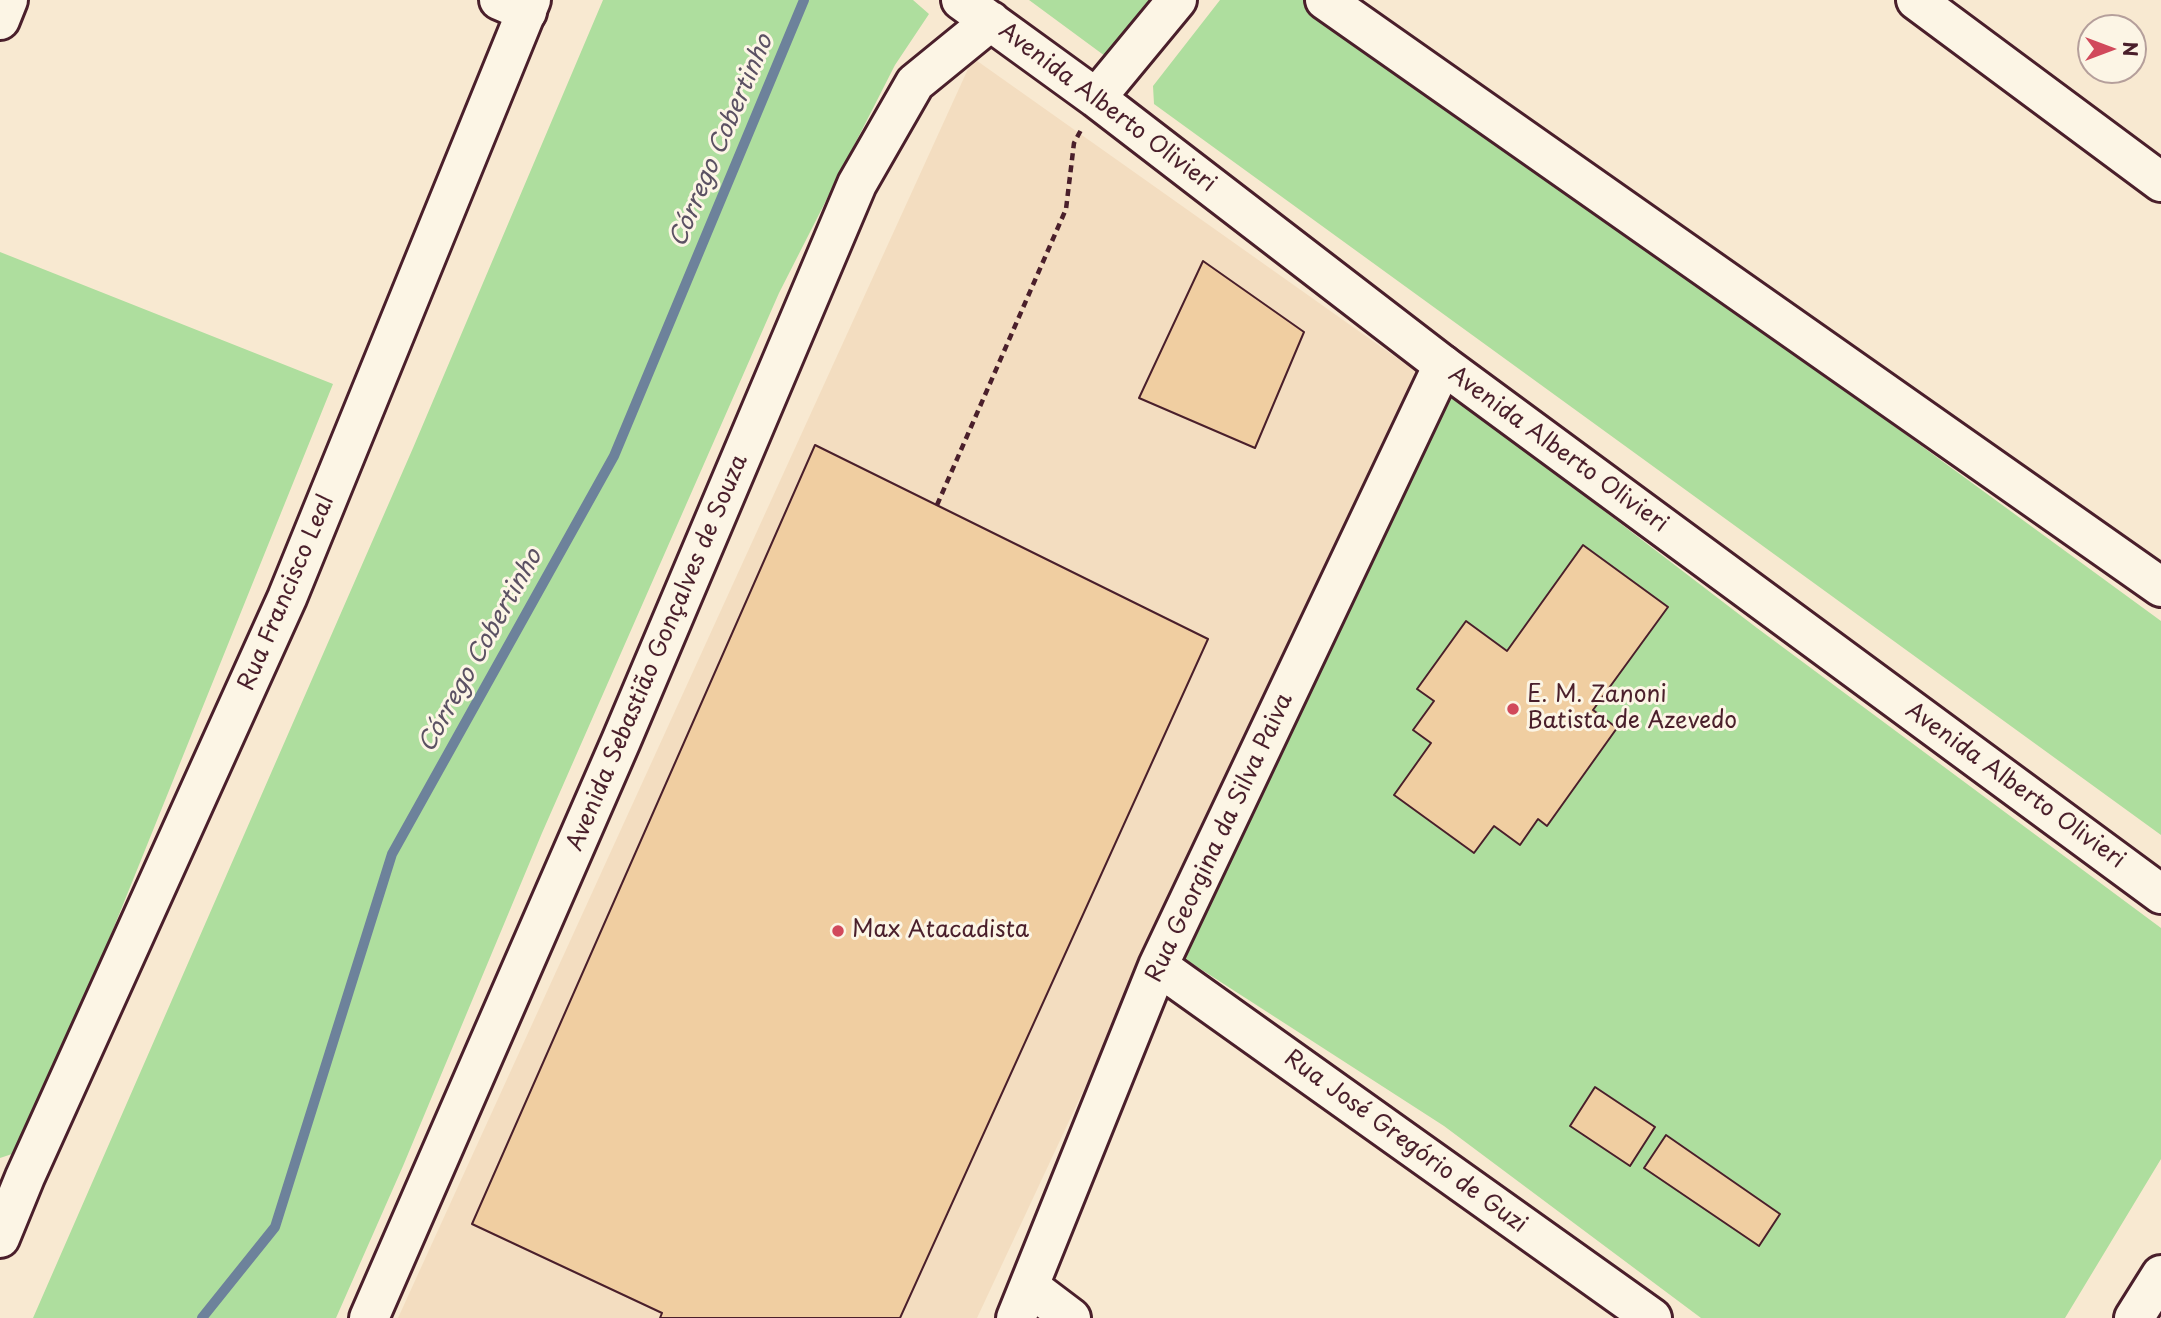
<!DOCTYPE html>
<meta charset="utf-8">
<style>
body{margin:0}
#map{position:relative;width:2161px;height:1318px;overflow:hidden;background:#f8e9d1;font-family:"Playpen Sans",sans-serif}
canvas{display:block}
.north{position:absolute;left:2077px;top:14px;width:70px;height:70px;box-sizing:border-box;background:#fcf5e5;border:2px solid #b59f9b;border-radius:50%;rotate:90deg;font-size:19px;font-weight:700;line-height:28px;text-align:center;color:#4a1f2b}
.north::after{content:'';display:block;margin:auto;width:24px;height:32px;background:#d1495b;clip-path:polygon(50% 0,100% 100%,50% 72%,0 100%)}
</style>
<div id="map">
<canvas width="2161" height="1318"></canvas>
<div class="north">N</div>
</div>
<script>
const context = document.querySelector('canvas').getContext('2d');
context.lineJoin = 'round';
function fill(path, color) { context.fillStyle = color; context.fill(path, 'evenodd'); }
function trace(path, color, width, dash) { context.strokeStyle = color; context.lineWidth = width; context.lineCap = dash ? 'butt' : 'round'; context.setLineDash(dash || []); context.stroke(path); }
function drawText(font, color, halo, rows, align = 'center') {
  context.font = font + ' "Playpen Sans",sans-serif'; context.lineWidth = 6; context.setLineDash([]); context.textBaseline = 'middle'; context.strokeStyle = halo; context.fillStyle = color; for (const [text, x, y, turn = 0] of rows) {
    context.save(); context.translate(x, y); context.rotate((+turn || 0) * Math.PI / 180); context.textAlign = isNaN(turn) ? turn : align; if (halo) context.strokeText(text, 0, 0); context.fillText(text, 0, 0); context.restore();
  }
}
fill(new Path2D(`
 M973,58l445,315 -38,83 -403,862h-579z`), '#f3ddc0');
fill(new Path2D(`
 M603,0h310l16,14 -34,51 -116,228 -237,540 -139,333 -67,152h-303l380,-870z
 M1029,0h121l-45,56z
 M1220,0h91l850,621v214l-1007,-731 -1,-18z
 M0,252l333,132 -309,766 -24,8z
 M1450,393l307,235 404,300v231l-96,159h-364l-257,-192 -259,-167z`), '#aede9e');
trace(new Path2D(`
 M202,1318l73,-91 117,-373 222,-398 190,-456`), '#6d829b', 10);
const building = new Path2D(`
 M1203,261l101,71 -49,116 -116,-50z
 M815,445l393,194 -308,679h-240l2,-5 -190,-89z
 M1583,545l85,62 -75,103 24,18 -70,98 -9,-7 -18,26 -26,-19 -20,27 -80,-58 37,-52 -18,-13 21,-29 -17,-12 49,-68 41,30z
 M1595,1087l60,40 -25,39 -60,-40z
 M1666,1135l114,79 -21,32 -115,-78z`);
fill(building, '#f0cea1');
trace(building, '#4a1f2b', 2);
const minor = new Path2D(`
 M499,0l28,12
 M1916,0l245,182
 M0,20l8,-20
 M1158,966l494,352
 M1030,1287l41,31
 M1016,1318l142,-352 285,-601
 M2134,1318l27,-43`);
const major = new Path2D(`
 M961,0l135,98 347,267 718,529
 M1325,0l836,587
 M1096,98l81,-98
 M0,1238l25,-61 262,-579 244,-598
 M369,1318l252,-577 236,-557 58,-101 76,-62`);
trace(minor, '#4a1f2b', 44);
trace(major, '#4a1f2b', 44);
trace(new Path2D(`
 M937,505l129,-296 8,-66 7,-13`), '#4a1f2b', 4.5, [7, 5]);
trace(minor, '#fcf5e5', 38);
trace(major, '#fcf5e5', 38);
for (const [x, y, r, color] of [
 [1513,709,7,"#d1495b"],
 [838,931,7,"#d1495b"]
]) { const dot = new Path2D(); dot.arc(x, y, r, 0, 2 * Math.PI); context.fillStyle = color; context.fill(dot); trace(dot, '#fcf5e5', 2.5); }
drawText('23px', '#4a1f2b', '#fcf5e5', [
 ["Avenida Alberto Olivieri",1107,108,37],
 ["Avenida Alberto Olivieri",1558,450,36],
 ["Rua Francisco Leal",287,593,-67],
 ["Avenida Sebastião Gonçalves de Souza",658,653,-67],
 ["Avenida Alberto Olivieri",2015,786,36],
 ["Rua Georgina da Silva Paiva",1220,838,-65],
 ["Rua José Gregório de Guzi",1405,1142,36]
]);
drawText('23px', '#4a1f2b', '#fcf5e5', [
 ["E. M. Zanoni",1527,696],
 ["Batista de Azevedo",1527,722],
 ["Max Atacadista",852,931]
], 'left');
drawText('italic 24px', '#5b5163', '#fcf5e5', [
 ["Córrego Cobertinho",722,141,-67],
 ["Córrego Cobertinho",481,651,-61]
]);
</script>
